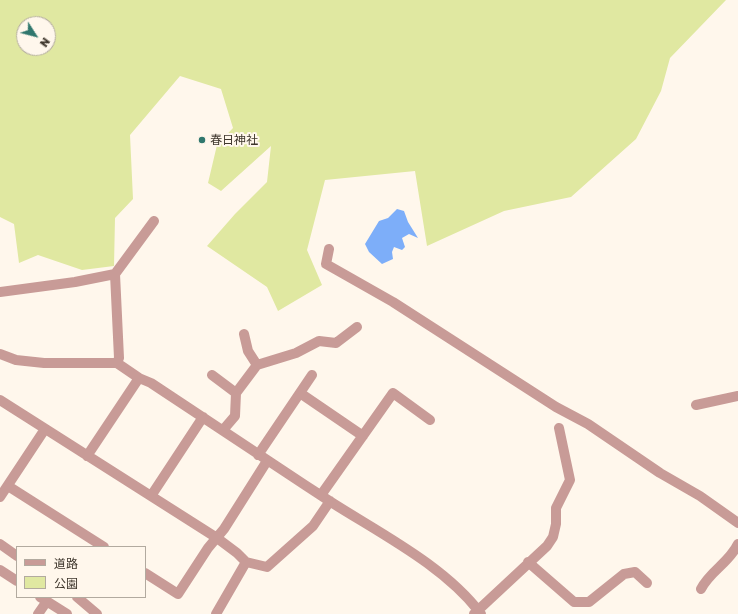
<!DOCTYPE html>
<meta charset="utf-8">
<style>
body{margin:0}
#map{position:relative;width:738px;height:614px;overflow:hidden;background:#fff7ec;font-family:"Golos Text","Noto Sans JP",sans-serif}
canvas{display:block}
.legend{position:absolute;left:16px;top:546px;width:130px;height:52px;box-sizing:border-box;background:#fff7ec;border:1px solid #b2aa9f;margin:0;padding:5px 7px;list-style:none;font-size:12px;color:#3e362c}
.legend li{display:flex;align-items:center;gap:8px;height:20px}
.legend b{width:20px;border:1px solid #b2aa9f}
.north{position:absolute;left:16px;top:16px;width:40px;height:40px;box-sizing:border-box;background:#fff7ec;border:1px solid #b2aa9f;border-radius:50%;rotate:126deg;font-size:11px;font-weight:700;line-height:16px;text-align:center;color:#3e362c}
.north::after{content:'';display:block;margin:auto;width:14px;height:18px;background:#30776d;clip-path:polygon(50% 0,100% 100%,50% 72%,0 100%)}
</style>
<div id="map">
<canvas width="738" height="614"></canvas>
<ul class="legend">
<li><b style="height:5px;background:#c89b97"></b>道路</li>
<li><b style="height:11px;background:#e0e8a1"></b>公園</li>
</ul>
<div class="north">N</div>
</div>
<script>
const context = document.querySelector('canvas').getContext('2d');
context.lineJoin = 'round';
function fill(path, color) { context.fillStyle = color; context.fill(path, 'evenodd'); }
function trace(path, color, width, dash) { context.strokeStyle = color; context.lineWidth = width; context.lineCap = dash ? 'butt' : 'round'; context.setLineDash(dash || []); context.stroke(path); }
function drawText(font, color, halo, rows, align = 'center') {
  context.font = font + ' "Golos Text","Noto Sans JP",sans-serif'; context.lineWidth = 4; context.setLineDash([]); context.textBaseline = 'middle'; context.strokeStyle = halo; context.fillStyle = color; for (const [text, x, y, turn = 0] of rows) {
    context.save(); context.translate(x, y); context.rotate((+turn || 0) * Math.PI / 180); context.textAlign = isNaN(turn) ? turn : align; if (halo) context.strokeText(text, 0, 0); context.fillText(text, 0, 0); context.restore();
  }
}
fill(new Path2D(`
 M0,0h726l-56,58 -9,33 -25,48 -65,58 -67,14 -77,35 -12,-75 -90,9 -18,70 15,35 -44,26 -11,-24 -60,-41 28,-32 32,-32 4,-36 -50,45 -13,-8 9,-38 16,-17 -12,-39 -41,-13 -50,59 3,64 -18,19 -1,48 -32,4 -44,-15 -19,8 -5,-39 -14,-7zM24,24h24v24h-24z`), '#e0e8a1');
fill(new Path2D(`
 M397,209l7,2 4,11 10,16 -9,-4 -7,4 3,9 -3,3 -8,-3 -2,5 1,7 -11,5 -13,-12 -4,-8 14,-23 9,-3z`), '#7daef9');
trace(new Path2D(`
 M329,249l-3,15 67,38 163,105 32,17 72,49 40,23 38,27
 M0,292l75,-10 40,-8
 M244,334l4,17 9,14
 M0,354l16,6 28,3h73l22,15 12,5c61,40 120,80 180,119 50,32 114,64 150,112
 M117,363l2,-5 -4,-84 39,-53
 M212,375l24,18
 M300,393l63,43
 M0,400l217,138 20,15 9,9 21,5 46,-41 17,-25
 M696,405l42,-9
 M223,430l12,-14 1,-23 21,-28 39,-12 23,-12 17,2 21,-16
 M258,455l54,-80
 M87,456l52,-78
 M8,486l96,61
 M321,495l72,-102 37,27
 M151,496l52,-79
 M0,497l45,-68
 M0,544l17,12
 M528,562l46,40h15l35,-28 11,-2 12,11
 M0,570l17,11
 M145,573l33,21 30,-46 16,-19 43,-68
 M701,589c9,-18 28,-26 37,-45
 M40,597l27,17
 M77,597l20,17
 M38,614l9,-13
 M216,614l30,-52
 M474,614l73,-68 6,-9 3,-13v-16l14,-28 -11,-52`), '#c89b97', 10);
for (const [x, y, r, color] of [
 [202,140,4,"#30776d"]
]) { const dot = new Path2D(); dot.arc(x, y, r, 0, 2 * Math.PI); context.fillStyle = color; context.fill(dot); trace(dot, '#fff7ec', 1.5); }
drawText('12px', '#3e362c', '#fff7ec', [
 ["春日神社",210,140]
], 'left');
</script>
